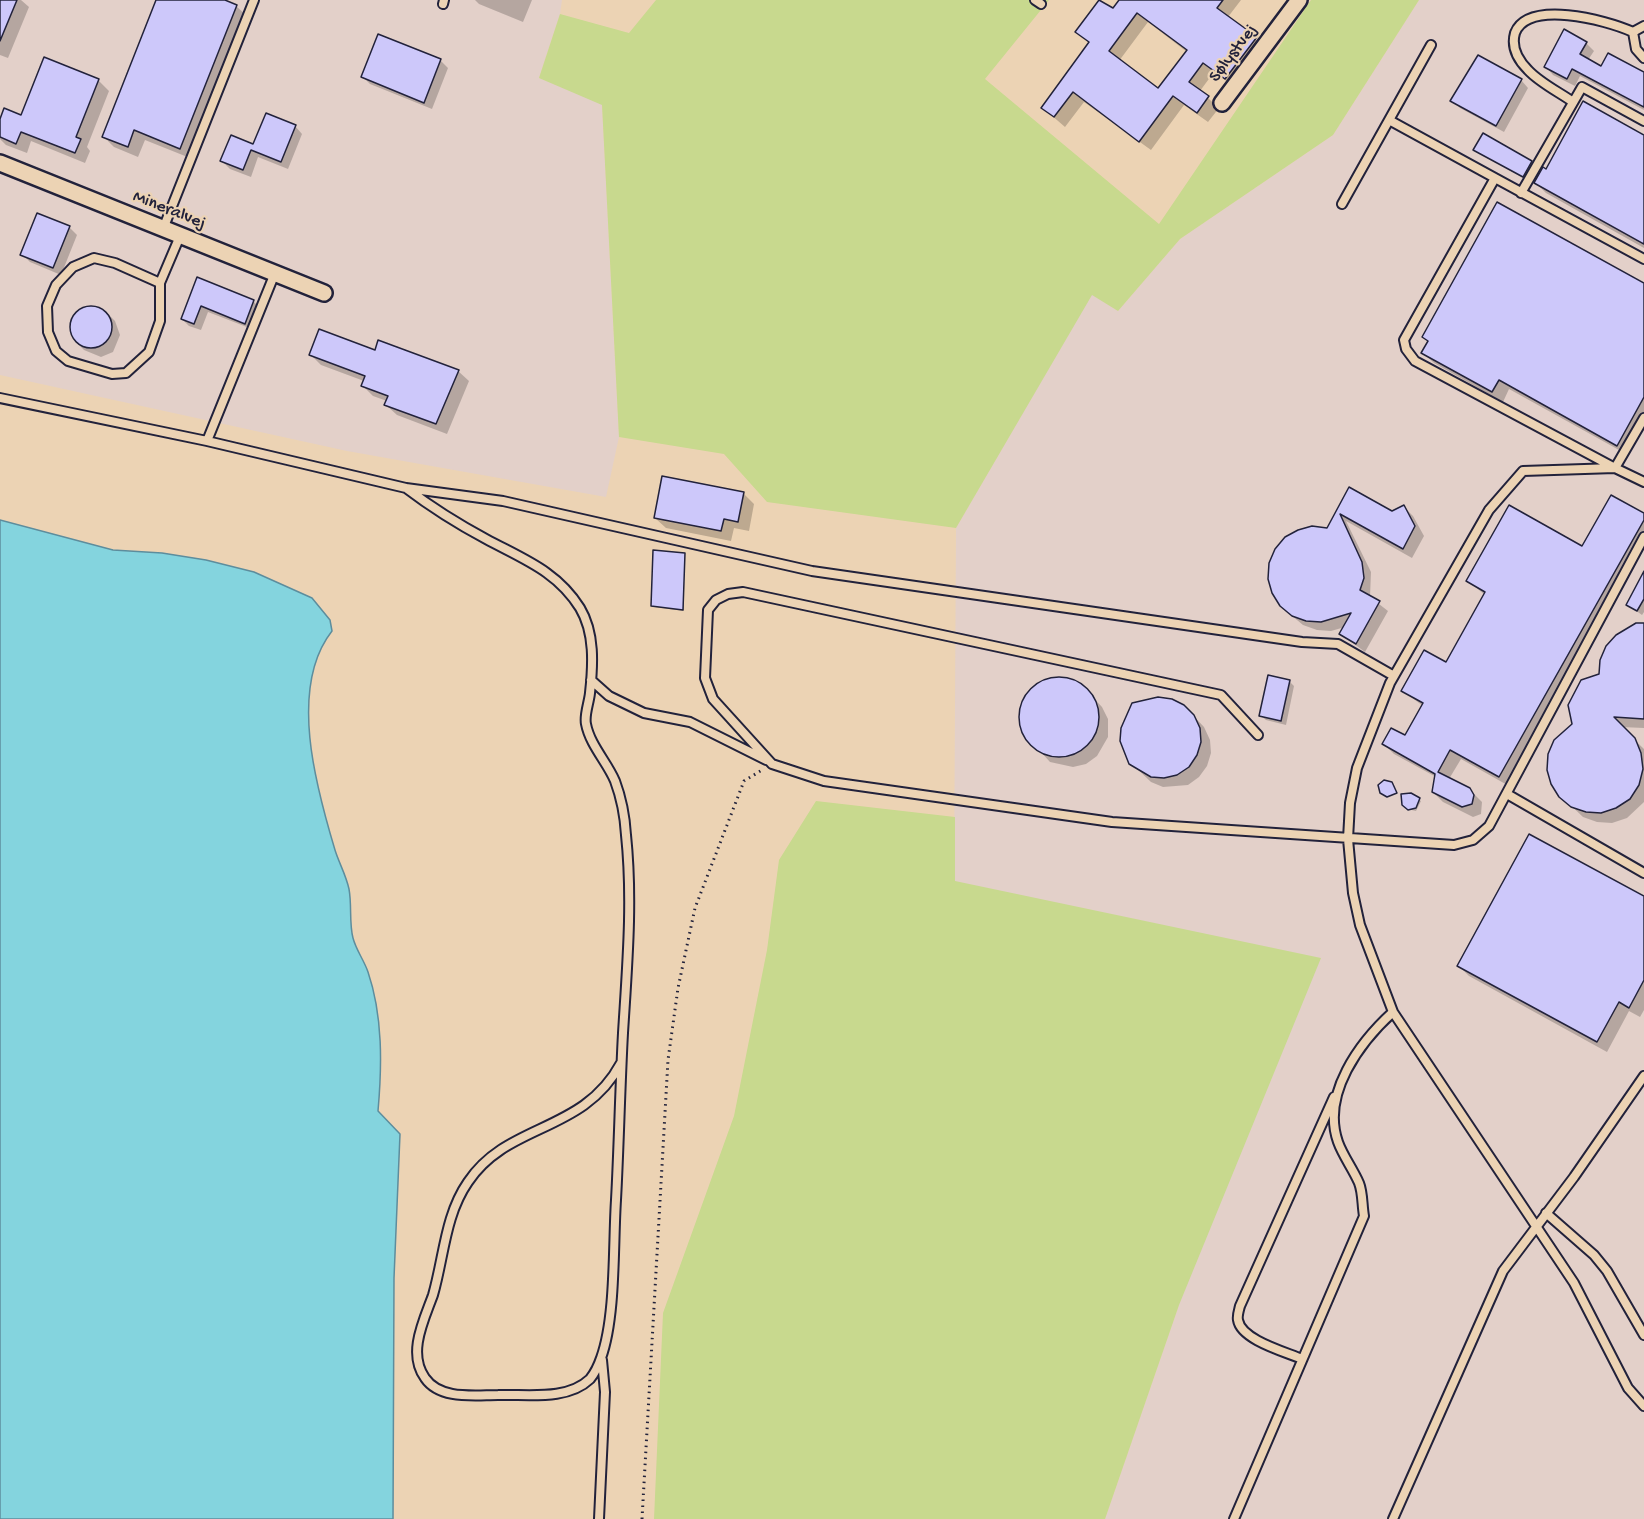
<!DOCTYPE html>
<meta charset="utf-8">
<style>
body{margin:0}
canvas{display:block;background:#ecd3b4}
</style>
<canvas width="1644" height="1519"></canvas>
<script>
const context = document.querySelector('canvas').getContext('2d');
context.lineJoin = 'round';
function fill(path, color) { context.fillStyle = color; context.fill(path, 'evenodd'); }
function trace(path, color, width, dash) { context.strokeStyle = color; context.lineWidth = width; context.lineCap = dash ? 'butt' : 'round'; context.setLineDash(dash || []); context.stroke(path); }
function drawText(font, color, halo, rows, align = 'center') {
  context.font = font + ' "Gochi Hand",sans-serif'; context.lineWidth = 4.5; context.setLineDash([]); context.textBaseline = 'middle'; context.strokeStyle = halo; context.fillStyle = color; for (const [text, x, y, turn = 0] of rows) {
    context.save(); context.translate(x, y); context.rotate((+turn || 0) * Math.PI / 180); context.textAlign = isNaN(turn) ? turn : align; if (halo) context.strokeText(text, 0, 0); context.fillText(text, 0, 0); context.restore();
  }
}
fill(new Path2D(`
 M0,0h562l-2,14 -21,64 63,26 17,333 -13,60 -259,-46 -347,-76z
 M1419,0h225v1519h-539l74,-214 -225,-424 2,-353 136,-234 26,17 62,-72 153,-104z`), '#e3d0c9');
fill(new Path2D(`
 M656,0h393l-64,79 174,145 152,-224h108l-86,135 -153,104 -62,72 -26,-16 -136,233 -189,-26 -43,-48 -105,-17 -17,-332 -63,-27 21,-64 69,19z
 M816,801l139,16v64l366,77 -142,347 -74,214h-451l9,-206 71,-197 33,-166 12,-90z`), '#c8d98e');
const water = new Path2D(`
 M0,520l113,30 49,3 44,7 48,12 58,26 18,22 2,11c-44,56 -16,156 3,219 4,13 11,25 14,39 3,16 0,34 4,49 3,12 11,22 15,34 15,44 14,94 10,139l22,23 -6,144 -1,241h-393z`);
fill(water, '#84d4de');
trace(water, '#5d8d9d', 1.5);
fill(new Path2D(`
 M0,0h21l8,7 -21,51 -8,-3z
 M158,0h63l15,6 11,10 -57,142 -45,-18 -7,17 -24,-10 -11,-11z
 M475,0h57l-9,22 -44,-18z
 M1101,0l12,10 8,-10h120l-13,17 38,31 -30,40 -22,-16 -14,19 19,17 -11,14 -24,-17 -33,45 -67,-48 -19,25 -22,-19 47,-64 -13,-12zM1148,22l39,30 -29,38 -39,-29z
 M379,36l62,25 7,7 -16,41 -62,-25 -7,-7z
 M1586,43l8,8 -6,9 14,8 42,6v36l-64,-34 -5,10 -22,-11 -7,-8z
 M44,59l54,21 11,11 -22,56 3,4 -5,12 -54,-22 -4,12 -21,-8 -6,-6v-15l21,-7z
 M1521,80l7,8 -24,44 -44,-24 -8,-8z
 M295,126l7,8 -14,35 -30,-12 -7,20 -21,-8 -8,-8z
 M1483,135l53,32 -8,14 -53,-31z
 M1644,137v111l-98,-55 -10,-10 11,-12z
 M69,227l8,8 -16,40 -31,-13 -8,-8z
 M198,279l55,22 7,7 -8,21 -44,-17 -7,18 -12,-4 -7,-7z
 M1644,285v141l-16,29 -119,-66 -6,13 -69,-39 -11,-10 6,-11 -5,-5z
 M90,306l17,7 8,8 5,14 -7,17 -12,5 -17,-7 -8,-8 -6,-13 6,-17z
 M376,352l82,19 11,10 -22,53 -50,-19 -11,-10 1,-4 -14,-5 -10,-10 1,-5 -43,-16 -10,-10z
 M1350,489l42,24 12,-6 9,9 11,20 -12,22 -66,-37 25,51 -1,25 18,14 -23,41 -24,-18 4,-7 -14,4 -14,-1 -14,-5 -12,-10 37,-86z
 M743,493l11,11 -5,27 -15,-3 -3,13 -65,-13 -11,-10z
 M1644,515v33l-135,238 -48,-27 -12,20 23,13 10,10 -1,12 -8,3 -30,-15 -10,-10 3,-15 -42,-23 -10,-10 22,-7 17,-31 -20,-15 43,-26 39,-70 -17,-14 115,-33z
 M684,555v56l-30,-4 -2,-2z
 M1644,584v28l-2,3 -14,-10z
 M1644,625v103l-23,-1 23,22v53l-17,16 -15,5 -15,-1 -14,-5 -22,-21 13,-72 27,-49z
 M1056,678l14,2 12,6 20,21 6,12v18l-11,19 -11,8 -13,3 -23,-5 -27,-30 -2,-25 5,-11 18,-15z
 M1289,681l5,5 -8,39 -20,-5 -5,-4z
 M1184,706l20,21 6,13 1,13 -4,13 -8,11 -11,8 -25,2 -12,-5 -20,-19 -7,-10 -1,-25z
 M1411,795l10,6 -5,10 -9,-2z
 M1644,898v112l-4,7 -11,-6 -22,41 -138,-76 -10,-10z`), '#0003');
const building = new Path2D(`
 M0,0h17l-17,41z
 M156,0h69l12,5 -57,144 -46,-19 -6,17 -26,-10z
 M1099,0l14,8 6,-8h104l-6,8 40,29 -32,42 -22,-16 -14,19 20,14 -12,17 -24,-17 -34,46 -66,-50 -19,25 -13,-9 48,-66 -14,-10zM1137,13l50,37 -29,38 -49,-37z
 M1564,29l23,13 -7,12 21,12 7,-13 36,19v35l-72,-38 -5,10 -23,-12z
 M378,34l63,25 -17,44 -63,-26z
 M1478,55l44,24 -26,47 -46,-25z
 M44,57l55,22 -23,58 5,2 -6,14 -54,-21 -5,12 -16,-7v-18l4,-11 17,7z
 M1583,101l61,34v109l-110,-61 9,-16 3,2z
 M266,113l30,12 -15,37 -30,-12 -8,20 -23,-9 11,-26 22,9z
 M1483,133l49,28 -9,16 -50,-27z
 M1497,202l147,81v114l-27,49 -118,-66 -7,12 -71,-39 7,-12 -6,-4z
 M37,213l33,13 -17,42 -33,-13z
 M197,277l57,23 -9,24 -44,-18 -7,18 -13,-5z
 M70 327a21 21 0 1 1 42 0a21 21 0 1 1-42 0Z
 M319,329l56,21 3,-10 81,30 -23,54 -52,-19 4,-9 -27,-10 4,-10 -56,-21z
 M662,476l82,16 -6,30 -14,-3 -3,12 -67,-13z
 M1349,487l43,24 12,-6 11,21 -12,23 -63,-35 22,48 2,16 -4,12 20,11 -24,43 -17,-10 12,-21 -30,9 -15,-1 -14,-5 -12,-10 -8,-13 -4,-14 1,-16 6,-14 10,-12 13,-7 14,-4 15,2z
 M1611,495l33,18v7l-145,257 -49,-27 -12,22 32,16 4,7 -2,9 -10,3 -30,-15 3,-18 -53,-30 9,-16 14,7 18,-32 -22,-12 23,-41 22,12 39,-70 -19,-11 43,-76 73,41z
 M653,550l32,3 -2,57 -32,-4z
 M1644,571v28l-7,12 -11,-6z
 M1636,623h8v96l-30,-2 21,21 6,15 2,16 -4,16 -9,14 -14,9 -15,5 -15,-1 -15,-5 -12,-10 -8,-13 -4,-14 1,-16 6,-14 18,-16 -4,-19 13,-25 18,-6 1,-14 6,-14 10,-11z
 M1268,675l22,5 -9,41 -22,-5z
 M1019 717a40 40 0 1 1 80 0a40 40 0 1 1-80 0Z
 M1158,697l14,2 12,6 10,10 6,13 1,14 -4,13 -8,12 -12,8 -13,3 -13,-1 -22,-13 -9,-23 1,-13 11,-25z
 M1384,780l8,2 5,11 -10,4 -7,-4 -2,-8z
 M1411,793l9,5 -4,10 -8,2 -6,-5 -1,-11z
 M1529,834l115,62v84l-15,28 -10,-6 -22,40 -140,-76z`);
fill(building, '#cdc8fa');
trace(building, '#22223b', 1.5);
const service = new Path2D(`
 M1035,0l6,4
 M443,4l1,-4
 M1633,32l3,17 8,9
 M1633,32l11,-6
 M1431,45l-42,75 106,58
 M1573,102c-14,-10 -33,-19 -45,-32 -10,-10 -17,-23 -13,-37 13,-33 89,-14 118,-1
 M1521,193l61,-106 62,34
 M1342,204l47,-84
 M163,229l91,-229
 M1644,259l-149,-81 -91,162 2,9 9,12 200,107 29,-50
 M275,273l-68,168 199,47 97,13 309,70 490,71 36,2 56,32
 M160,283l-45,-20 -21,-5 -21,9 -17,18 -9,21 1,26 8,19 12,10 44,13 14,-1 23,-21 11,-31v-38l20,-47
 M0,398l207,43
 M1644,482l-29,-14 -92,3 -34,39 -99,173 -33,85 -7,35 -2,36 5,54 7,32 33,87 181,271 54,105 16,18
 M406,488c25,19 52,36 80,51 37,20 71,32 94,69 15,25 13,57 10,85 -1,10 -6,22 -4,31 4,21 21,38 29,57 6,16 10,37 11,54 7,66 1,133 -3,198 -3,56 -4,112 -7,167 -3,45 0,117 -15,158 -2,6 -7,16 -11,21 -23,22 -63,15 -92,16 -24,0 -58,5 -73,-17 -18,-25 -1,-58 8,-83 11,-38 12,-80 35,-113 40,-60 115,-48 153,-119
 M591,680l18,16 35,17 46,9 76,38
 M1258,735l-37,-40 -478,-103 -15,2 -12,6 -8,10 -3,68 8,21 59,65 52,17 288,41 342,23 19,-5 16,-14 155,-289
 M1507,794l137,79
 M1546,1213l48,42 13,16 37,64
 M1302,1359c-16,-7 -61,-19 -64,-39 -1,-4 1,-10 2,-14l94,-209
 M599,1519l6,-127 -3,-32
 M1234,1519l130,-303c-2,-11 -1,-23 -5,-33 -6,-14 -16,-27 -21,-41 -17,-48 22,-100 55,-130
 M1393,1519l110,-248 71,-94 70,-101`);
const minor = new Path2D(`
 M1222,103l77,-103
 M0,163l324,130`);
trace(service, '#22223b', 12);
trace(minor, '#22223b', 20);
trace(new Path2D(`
 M642,1519l26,-459 10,-72 17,-80 49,-127 18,-11`), '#22223b', 3, [1.5, 4.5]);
trace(service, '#ecd3b4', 8);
trace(minor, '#ecd3b4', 15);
drawText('18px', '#22223b', '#ecd3b4', [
 ["Sølystvej",1234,54,-53],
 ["Mineralvej",169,211,22]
]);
</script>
